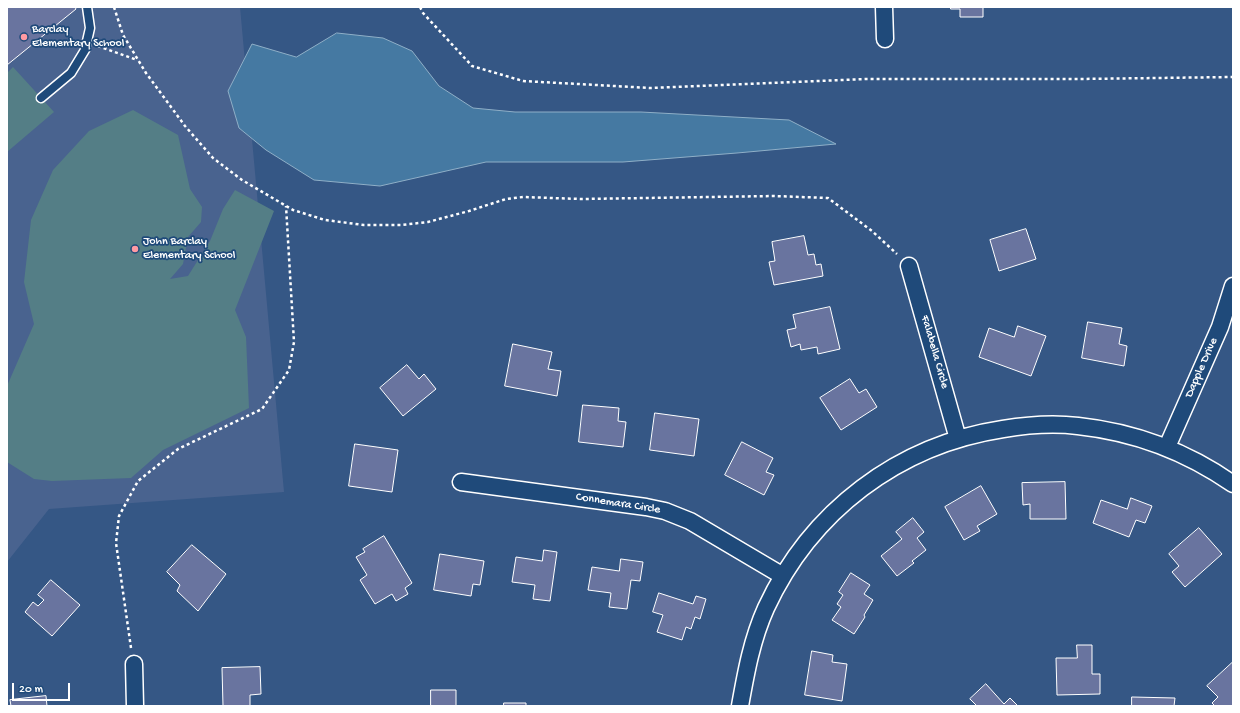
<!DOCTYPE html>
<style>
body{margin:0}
#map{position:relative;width:1240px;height:713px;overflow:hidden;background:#355785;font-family:"Gochi Hand",sans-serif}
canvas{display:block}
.frame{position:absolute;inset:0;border:8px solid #fff;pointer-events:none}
.scale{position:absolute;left:12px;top:683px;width:58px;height:18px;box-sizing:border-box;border:2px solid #fff;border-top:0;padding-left:5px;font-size:12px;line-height:14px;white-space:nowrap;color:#fff;-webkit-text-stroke:3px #1f4a7a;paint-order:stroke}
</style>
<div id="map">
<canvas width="1240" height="713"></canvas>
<div class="frame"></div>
<div class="scale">20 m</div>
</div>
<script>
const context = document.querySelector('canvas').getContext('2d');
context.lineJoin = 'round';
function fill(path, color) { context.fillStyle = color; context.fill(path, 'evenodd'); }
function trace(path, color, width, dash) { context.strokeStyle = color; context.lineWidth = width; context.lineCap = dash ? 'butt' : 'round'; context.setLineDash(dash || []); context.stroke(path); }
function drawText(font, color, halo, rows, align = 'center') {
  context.font = font + ' "Gochi Hand",sans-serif'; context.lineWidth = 3.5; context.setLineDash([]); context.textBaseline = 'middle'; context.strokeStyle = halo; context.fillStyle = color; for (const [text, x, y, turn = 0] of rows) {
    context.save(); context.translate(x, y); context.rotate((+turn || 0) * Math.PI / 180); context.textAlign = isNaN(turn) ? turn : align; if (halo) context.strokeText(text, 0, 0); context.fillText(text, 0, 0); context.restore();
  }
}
fill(new Path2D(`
 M7,7h233l44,485 -235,17 -42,53z`), '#49638f');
fill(new Path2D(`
 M13,67l41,45 -47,40v-79z
 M133,110l45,25 12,54 12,18 -1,15 -13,15 -5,27 -13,15 18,-3 22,-35 13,-32 12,-19 39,21 -39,99 11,27 3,71 -86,42 -32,28 -79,3 -18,-2 -27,-17v-76l27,-62 -10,-42 7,-62 22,-50 36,-39z`), '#547e86');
const water = new Path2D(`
 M337,33l46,5 29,13 27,35 34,22 42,4h126l148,8 47,24 -99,9 -114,9h-137l-106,24 -66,-6 -48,-30 -27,-22 -11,-37 24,-47 44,13z`);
fill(water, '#4579a2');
trace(water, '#8fafc7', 1);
const building = new Path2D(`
 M7,7h68l1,2 -69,56z
 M951,7h32v10h-23v-8h-9z
 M1026,229l10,30 -37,12 -9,-31z
 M804,236l4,19 6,-1 2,11 5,-1 2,12 -49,9 -5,-23 6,-1 -3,-19z
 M830,307l10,42 -22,5 -1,-7 -16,3 -1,-6 -9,3 -4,-17 9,-2 -3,-13z
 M1088,322l34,6 -3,16 8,2 -3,20 -42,-8z
 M1018,326l28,10 -15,40 -52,-19 10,-29 25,9z
 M513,344l39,8 -4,17 13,2 -4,25 -52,-10z
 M407,365l12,14 5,-5 12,15 -33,27 -23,-28z
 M850,379l9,14 7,-4 11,18 -36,23 -21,-32z
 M583,405l36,3 -1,13 8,1 -3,25 -44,-5z
 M655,413l44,6 -5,37 -44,-6z
 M742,442l31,16 -7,14 8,3 -10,20 -39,-20z
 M355,444l43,6 -6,42 -43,-6z
 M1065,482l1,37h-36v-15l-7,1 -1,-22z
 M981,486l16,28 -20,12 3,5 -16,9 -19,-33z
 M1131,498l21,8 -7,17 -9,-3 -7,17 -36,-14 8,-23 26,9z
 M913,518l11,14 -7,6 9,12 -14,11 2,2 -17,13 -16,-20 21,-17 -6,-7z
 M1199,528l23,26 -37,33 -13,-15 7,-6 -10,-12z
 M384,536l28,47 -7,5 3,6 -12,7 -4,-7 -17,10 -15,-24 7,-5 -11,-18 9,-5 -2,-3z
 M192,545l34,29 -28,37 -21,-20 3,-6 -13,-13z
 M544,550l13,2 -7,49 -17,-2 2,-14 -23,-3 4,-25 26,4z
 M440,554l44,7 -4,24 -7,-1 -2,12 -37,-6z
 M621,559l22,3 -3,19 -9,-1 -4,29 -18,-2 2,-14 -23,-3 4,-23 27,4z
 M851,573l19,12 -6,9 9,6 -9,15 1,2 -11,17 -22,-14 9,-13 -4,-3 6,-9 -4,-3z
 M51,580l29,25 -28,31 -27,-24 8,-10 5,4 6,-6 -6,-5z
 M659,593l34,11 3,-8 10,3 -6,20 -5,-2 -4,12 -5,-2 -4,13 -25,-8 6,-17 -10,-3z
 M1077,645h15v29h8v20l-43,1 -1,-37h21z
 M812,651l21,4 -1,7 15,2 -5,37 -37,-6z
 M1233,662v44h-18l-3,-3 6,-6 -11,-11z
 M260,667l1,27 -11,1v11h-27l-1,-38z
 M986,684l18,20 6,-6 8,8h-42v-1l-6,-6z
 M431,690h25v16h-25z
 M46,696l1,10h-36l-1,-6z
 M1132,697l43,1 -1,8h-42z
 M504,703h22v3h-22z`);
fill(building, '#69749f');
trace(building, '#fff', 1);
const service = new Path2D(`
 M41,98l30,-25 14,-23 5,-22 -3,-21`);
const minor = new Path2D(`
 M884,7l1,32
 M909,266l49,173
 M1167,447l53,-120 13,-41
 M461,482l185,25 19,4 25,10 93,55
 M134,664l1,42
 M740,706c6,-34 12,-67 26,-98 45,-97 132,-163 237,-179 24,-4 50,-6 75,-3 56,6 109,26 155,58`);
trace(service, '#fff', 11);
trace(minor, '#fff', 19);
trace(new Path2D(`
 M114,7l9,28 23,38 39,53 28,32 29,22 51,30 32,10 39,5h37l27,-3 41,-11 37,-12 17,-2 58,2 193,-3 54,2 44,33 25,23
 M420,7l3,6 49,53 51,15 128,7 216,-9h213l153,-2
 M98,46l39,14
 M131,648l-15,-105 3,-27 19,-35 40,-32 84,-40 27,-39 5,-28 -8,-136`), '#fff', 2.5, [3, 3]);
trace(service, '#1f4a7a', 8);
trace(minor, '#1f4a7a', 16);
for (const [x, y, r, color] of [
 [24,37,4,"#ff9aa2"],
 [135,249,4,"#ff9aa2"]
]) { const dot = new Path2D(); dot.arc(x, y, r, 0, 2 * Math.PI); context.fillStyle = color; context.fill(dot); trace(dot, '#1f4a7a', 1.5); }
drawText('12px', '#fff', '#1f4a7a', [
 ["Barclay",32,30],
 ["Elementary School",32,44],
 ["John Barclay",143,242],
 ["Elementary School",143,256]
], 'left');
drawText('12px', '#fff', '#1f4a7a', [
 ["Falabella Circle",934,352,74],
 ["Dapple Drive",1202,368,-66],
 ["Connemara Circle",618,504,9]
]);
</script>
